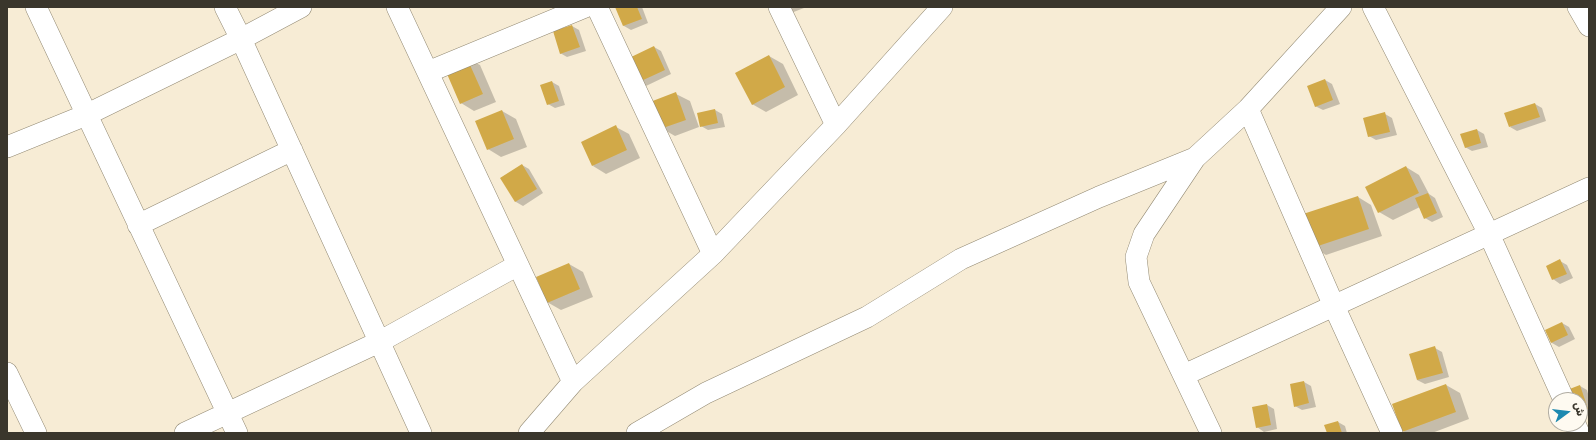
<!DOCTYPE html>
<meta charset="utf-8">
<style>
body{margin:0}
#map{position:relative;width:1596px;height:440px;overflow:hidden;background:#f7ecd5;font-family:Rubik,Cairo,sans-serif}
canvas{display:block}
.frame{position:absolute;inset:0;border:8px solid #3a362c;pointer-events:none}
.north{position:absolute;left:1548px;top:392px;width:40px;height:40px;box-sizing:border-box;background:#fefaf1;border:1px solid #b0aca2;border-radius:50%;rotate:75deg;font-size:11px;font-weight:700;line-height:16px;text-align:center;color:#3a362c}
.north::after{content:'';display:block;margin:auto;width:14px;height:18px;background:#1d89b0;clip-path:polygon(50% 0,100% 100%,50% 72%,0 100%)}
</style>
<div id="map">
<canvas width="1596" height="440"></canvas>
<div class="frame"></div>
<div class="north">ش</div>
</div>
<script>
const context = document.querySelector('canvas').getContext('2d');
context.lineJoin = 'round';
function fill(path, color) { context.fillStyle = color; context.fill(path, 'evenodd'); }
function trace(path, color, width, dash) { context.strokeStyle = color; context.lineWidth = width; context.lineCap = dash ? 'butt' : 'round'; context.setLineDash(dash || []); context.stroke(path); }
fill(new Path2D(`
 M616,7h26l6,16 -17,7 -7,-4z
 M783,7h21v1l-13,5z
 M572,26l7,4 7,21 -19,6 -7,-4z
 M654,47l7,4 10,23 -25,12 -7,-5z
 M769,56l14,8 15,31 -32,17 -14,-8z
 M466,58l14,7 16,37 -22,9 -13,-8z
 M1325,80l7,4 8,20 -17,6 -8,-4z
 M552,82l7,4 6,19 -10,3 -7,-4z
 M676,94l14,7 9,26 -24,9 -14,-8z
 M1535,104l7,4 4,13 -29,10 -7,-4z
 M715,110l7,4 3,13 -17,3 -7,-4z
 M502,111l14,8 11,28 -26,10 -13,-8z
 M1385,114l7,4 5,17 -21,5 -7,-4z
 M616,127l13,7 11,24 -34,16 -13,-8z
 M1477,130l7,4 4,13 -16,4 -7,-4z
 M522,165l7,4 14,24 -20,13 -7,-4 -15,-24z
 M1406,167l13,8 10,19 6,4 8,19 -11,5 -7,-4 -5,-11 -27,13 -14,-8z
 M1358,197l13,8 11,31 -56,19 -14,-8z
 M1560,261l7,4 6,13 -13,6 -7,-5z
 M569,264l14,8 10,25 -32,13 -14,-8z
 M1562,323l7,4 6,12 -16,8 -7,-4 -6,-12z
 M1435,348l7,4 7,25 -24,7 -8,-4z
 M1304,382l7,4 5,21 -14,3 -7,-4z
 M1446,385l14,8 9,26 -37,14h-26l-3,-2z
 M1580,386l7,4 2,7v18l-6,2 -3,-2z
 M1267,405l7,4 3,20 -13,3 -7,-5z
 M1338,422l7,4 2,7h-19z`), '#0003');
fill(new Path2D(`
 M615,7h22l5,12 -19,7z
 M572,25l8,22 -20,7 -7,-23z
 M654,46l11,24 -26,12 -12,-23z
 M769,55l16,32 -33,18 -17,-32z
 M466,56l17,38 -23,10 -16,-37z
 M1325,79l8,21 -18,7 -8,-21z
 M552,81l7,20 -12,4 -7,-20z
 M676,92l10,28 -26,9 -10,-27z
 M1535,103l5,14 -31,10 -5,-14z
 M715,109l3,14 -18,4 -3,-14z
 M502,110l12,29 -27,11 -12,-29z
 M1385,112l5,20 -22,5 -5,-19z
 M616,125l11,25 -35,16 -11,-24z
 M1477,129l4,14 -16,5 -5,-14z
 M522,164l15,25 -22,13 -15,-24z
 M1406,166l13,27 -41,20 -13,-26z
 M1428,193l9,20 -13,6 -9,-21z
 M1358,196l11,33 -57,19 -12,-33z
 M1560,259l7,15 -15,6 -6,-14z
 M569,263l11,26 -33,14 -11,-26z
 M1562,322l6,13 -17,8 -6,-13z
 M1435,346l8,27 -26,7 -8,-26z
 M1304,381l5,22 -15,4 -4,-23z
 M1446,384l10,28 -54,20 -10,-28z
 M1580,385l8,24 -8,3v-12h-10l-3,-10z
 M1267,404l4,21 -15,3 -4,-21z
 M1338,421l4,12h-15l-3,-8z`), '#d1a948');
const minor = new Path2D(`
 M36,7l201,426
 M225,7l16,32 180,394
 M397,7l176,375
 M597,7l116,247
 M779,7l57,118
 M1373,7l116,227 75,166
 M1578,7l11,19
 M428,72l157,-65
 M1248,109l86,197 58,127
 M7,147l79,-32 155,-76 60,-32
 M138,225l154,-75
 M7,373l29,60
 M1184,375l405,-187
 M1575,424l4,9
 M185,433l194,-91 139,-77
 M529,433l44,-51 140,-128 123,-129 106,-118
 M637,433l69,-40 161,-76 94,-58 138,-62 96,-39
 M1211,433l-72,-151 -3,-25 8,-23 51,-76 53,-49 93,-102`);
trace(minor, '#928973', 22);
trace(minor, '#fff', 21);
</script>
